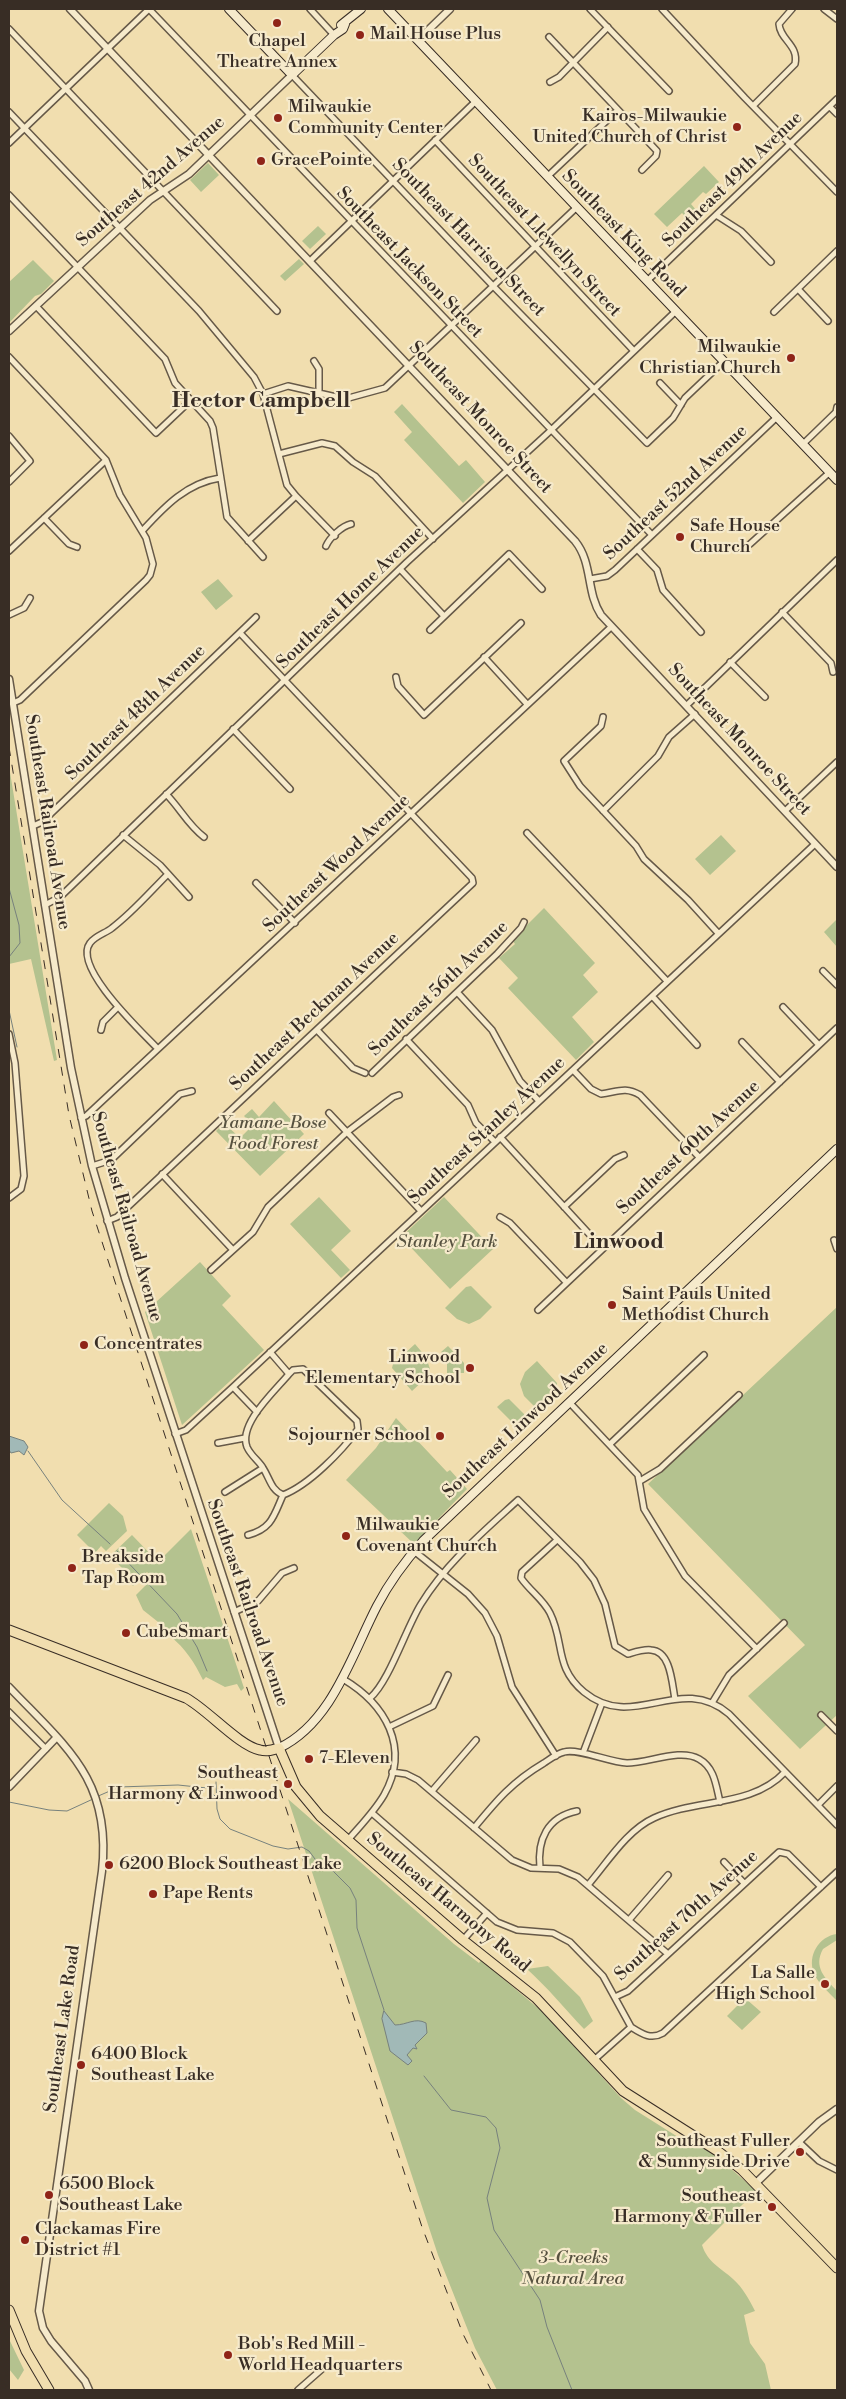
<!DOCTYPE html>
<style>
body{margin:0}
#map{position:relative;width:846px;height:2399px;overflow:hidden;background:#f1deaf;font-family:"Libre Bodoni",serif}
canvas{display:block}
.frame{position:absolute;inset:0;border:10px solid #382d25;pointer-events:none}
</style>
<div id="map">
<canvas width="846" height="2399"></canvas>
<div class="frame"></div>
</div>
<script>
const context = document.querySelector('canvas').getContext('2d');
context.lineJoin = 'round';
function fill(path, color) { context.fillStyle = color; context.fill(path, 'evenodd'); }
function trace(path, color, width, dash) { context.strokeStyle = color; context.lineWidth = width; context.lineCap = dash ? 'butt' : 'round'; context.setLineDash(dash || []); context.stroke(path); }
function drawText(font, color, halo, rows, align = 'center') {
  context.font = font + ' "Libre Bodoni",serif'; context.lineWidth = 4.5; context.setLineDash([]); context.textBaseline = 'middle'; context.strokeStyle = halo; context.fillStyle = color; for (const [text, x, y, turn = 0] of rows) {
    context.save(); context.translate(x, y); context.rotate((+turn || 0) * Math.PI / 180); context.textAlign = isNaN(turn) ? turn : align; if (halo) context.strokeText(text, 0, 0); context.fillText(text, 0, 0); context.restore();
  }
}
fill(new Path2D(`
 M208,163l11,12 -18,17 -11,-12z
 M704,166l15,16 -13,12 -3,-2 -12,12 11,13 -8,8 -12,-12 -15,14 -13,-13z
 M318,226l8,8 -16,15 -8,-8z
 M299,259l5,5 -19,17 -5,-5z
 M33,260l21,21 -13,13 -6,2 -26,27v-41z
 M402,404l57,62 7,-6 19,22 -22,21 -59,-63 8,-8 -18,-20z
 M218,579l15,17 -17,14 -15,-18z
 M9,766l48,294 -3,1 -23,-102 -22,5z
 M721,835l15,16 -26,24 -15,-16z
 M544,908l51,55 -12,12 15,17 -26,25 22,25 -18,18 -68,-72 10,-10 -19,-20 16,-14 -3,-4z
 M837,919v28l-13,-15z
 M274,1101l30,33 -44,42 -44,-45 8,-8 16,15 13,-13 -9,-9 8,-7 7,8z
 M319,1197l32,34 -20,19 19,20 -9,8 -51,-54z
 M444,1197l49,52 -43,40 -49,-52z
 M200,1262l31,34 -9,9 42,45 -82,75 -37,-113z
 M471,1286l21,21 -12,12 -11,5 -12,-5 -12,-11 21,-21z
 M837,1307v408l-37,34 -52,-53 57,-51 -157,-161z
 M415,1344l11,13 4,12 -6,11 -12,11 -20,-23 1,-4z
 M448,1346l16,17v10h-17v-14l-6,-7z
 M537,1361l20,22v5l-21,20 -12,-12 -4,-12 5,-12z
 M509,1399l21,21 -3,3 -7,-2 -8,1 -15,-15 8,-7z
 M396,1418l51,54 3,-2 17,19 -53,55 -68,-64 30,-32z
 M109,1503l14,13 4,15 -21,20 -5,-5 -6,7 -18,-18z
 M191,1529l53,159 -3,3 -4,-7 -12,3 -19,-10 -3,3c-9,-18 -17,-31 -33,-44l2,-3 -29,-23 -7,-15 17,-17 -6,-6 -14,14 -9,-10 3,-3 -17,-17 22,-21 26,27z
 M288,1799l166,145 25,19 2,-3 64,54 76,84 14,12 43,27c18,-1 64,41 78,54l-54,54c6,18 18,22 31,34 10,9 16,20 22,32l-11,4 6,28 15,21 6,26h-274l-22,-42 -37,-93z
 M837,1934v6l-14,9c-10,18 2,29 14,42v10c-8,-9 -19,-17 -23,-28 -7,-17 5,-37 23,-39z
 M548,1966l32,31 13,24 -9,8c-19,-20 -37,-42 -57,-60z
 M745,1998l16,14 -19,18 -15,-14z
 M9,2339l15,31 -6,10 -9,-11z`), '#b4c28f');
const water = new Path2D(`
 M9,1436l15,5 4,6 -4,8 -5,-4 -8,2 -2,-3z
 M384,2011l11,14c12,0 20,-8 31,-2l1,10 -12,12 2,4 -4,-1 -6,7 5,6 -4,4 -18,-14 -8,-32z`);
fill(water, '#a1b9b7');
trace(water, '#77817d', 1);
trace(new Path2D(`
 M9,888l10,37 1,18 -11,14
 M9,1010l8,37
 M28,1451l34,49 48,44
 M117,1551l60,63 20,33 10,24
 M216,1782l1,27 3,10 10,10 43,17 15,3 14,-2 7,4 9,12 15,8 17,17 6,12 1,28 27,82
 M96,1797l23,-10 59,-2 29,3 9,9
 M9,1802l40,8 18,1 26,-12
 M424,2076l27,34 35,7 10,11 4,20 -13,50 7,32 46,70 7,27 25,63`), '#77817d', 1);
const minor = new Path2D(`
 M149,9l503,526
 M310,9l24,26
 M590,9l79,82
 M662,9l83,89 92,94
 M824,9l13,10
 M9,29l268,282
 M549,37l108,114 -1,5 -14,14
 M292,75l202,212 153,156 26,-25 12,-20 39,-37
 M550,82l9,-5 49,-50
 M753,106l42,-42c4,-19 -15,-24 -16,-40l13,-15
 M830,107l7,7
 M9,112l190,199 55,66 9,17 24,91 9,11 39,40
 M435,140l199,211
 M9,143l140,-134
 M548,176l70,-66
 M9,195l156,164 10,24 35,38 3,7 14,89 36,40
 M716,215l25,16 30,31
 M310,261l166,-160
 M647,281l190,-182
 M798,289l30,32
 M36,306l120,127 35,-33
 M774,312l63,-61
 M9,357l97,103 14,35 26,43 7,26 -3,11 -4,5 -126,120 -7,3
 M314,361l5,8v25
 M660,383l21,22
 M263,394l25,-8 57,13 40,-11 192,-181
 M9,436l21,25 -21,21
 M803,444l33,-32 1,-5
 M279,454l43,-11 13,3 18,16 22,14 58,63
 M44,518l25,26 8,3
 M143,530c22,-24 44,-47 77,-52
 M248,541l48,-45
 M750,544l80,-72
 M326,546c4,-9 16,-20 25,-22
 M637,549l20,21 6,20 38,42
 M9,551l97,-91
 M400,569l44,47
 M590,579l17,-3 8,-6 162,-153
 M782,612l49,51 2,9
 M9,615l15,-7 6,-10
 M430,630l79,-76 33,35
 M484,657l43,47
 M730,662l35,35
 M396,677l2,9 26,29 97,-92
 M687,705l150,-145
 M603,717l-2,9 -37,35 16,25 56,60 8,13 44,41 30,33
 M233,729l57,60
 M166,794c14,14 22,31 38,43
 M603,811l55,-55 11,-19 26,-23
 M785,811l52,-49
 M33,826l9,-4 214,-205
 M527,833l140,148
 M123,835l37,30 29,32
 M256,883l39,40
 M45,905l15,-8 347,-335 141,-129 128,-122
 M823,971l14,14
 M457,992l35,38 28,51 19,20
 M652,996l45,49
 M783,1007l36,38
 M101,1030l2,-8 15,-15
 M317,1030l36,38 12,5
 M9,1034l6,29 9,113 -3,13 -12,9
 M406,1039l62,66 8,18 18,18
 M742,1042l38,40
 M158,1049c-16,-17 -86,-82 -68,-106 5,-7 16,-10 22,-15 20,-15 38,-36 56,-54
 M573,1070l18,19 10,5c16,-2 24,-8 39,1l59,62
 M372,1073l125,-119 24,-26 3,-6
 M329,1113l92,98
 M81,1118l5,-2 525,-489
 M500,1137l102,111
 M92,1166l19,-6 69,-66 12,-3
 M162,1174l71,76
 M564,1207l51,-48 9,-4
 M500,1217l10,6 56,59
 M107,1221l10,-4 356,-334 -1,-5 -232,-245
 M834,1240l3,9
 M211,1270l42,-38 15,-25 79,-75 46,-35 6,-2
 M538,1310l299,-282
 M270,1352l19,22
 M303,1369l54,52 1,8c-16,22 -49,56 -75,66 -12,-5 -13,-16 -20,-27 -4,-7 -12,-12 -16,-21 -9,-23 28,-56 42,-73l4,-4z
 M233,1387l24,25
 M569,1402l69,73 6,34 41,67 72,73
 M175,1434l11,-4 47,-43 582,-543
 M218,1443l27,-5
 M610,1444l94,-89
 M640,1481l20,-12 79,-74
 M225,1492l38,-24
 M248,1535c24,-6 26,-20 35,-40
 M557,1540l-35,32 -1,6c9,13 22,21 29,35 15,30 4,54 34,79 50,41 95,-20 145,22l108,111
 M414,1551l54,43 17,19 12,23 15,51 44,69
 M234,1612l24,-11 24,-28 12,-5
 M343,1679c42,25 68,68 41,116 -10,17 -24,31 -36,45
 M370,1698c19,-16 36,-70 51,-94 25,-41 62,-72 97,-104l62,62 14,18 11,24 10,42 13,8c7,-2 16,-5 23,-4 20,1 21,34 24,49
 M712,1703l17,-28 55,-52
 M9,1712l37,37
 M821,1715l16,16
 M389,1727l44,-21 15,-31
 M583,1753l19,-50
 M392,1772l14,2 12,6 94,80 19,8 28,1 19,8 90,77
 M432,1791l44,-51
 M818,1805l19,-19
 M372,1813l125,109 20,8 36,3 17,9 33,34 28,51
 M474,1828c23,-28 38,-46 70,-65 6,-4 12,-9 20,-11 14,-4 45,10 63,11 22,0 53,-15 72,-4 16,9 17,27 21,43
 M724,1862l20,21
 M540,1868c-3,-28 7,-51 37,-57
 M588,1885c19,-22 39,-55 66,-67 43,-20 97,-10 131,-46
 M629,1920l39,-45
 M463,1940l24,-27
 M615,1997l13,-6 151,-139 9,2 33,33
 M631,2027c11,7 20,13 32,6l174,-161
 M594,2060l37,-33
 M799,2142l20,19 18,9
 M298,2390l24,-21`);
const tertiary = new Path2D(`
 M70,9l505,532c18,22 11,51 26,74l236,252
 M418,40l32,-31
 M9,331l141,-131 39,-26 103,-99
 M9,679l62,389 21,98 33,112 154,470
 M9,1687c57,60 103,93 93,184l-63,440 4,17 8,13 34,40 4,9
 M9,1787l48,-50
 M756,2183l63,-61 18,-13`);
const secondary = new Path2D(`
 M229,9l63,66 42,-40 9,-6 2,-5
 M388,9l449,471
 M341,25l20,-16
 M279,1748c53,-25 73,-94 98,-142 12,-23 28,-45 46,-65l414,-392`);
const primary = new Path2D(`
 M9,1630l177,68c22,12 53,48 74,52 7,2 13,0 19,-2l17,39 24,29 143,124 73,58 87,93 96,61 23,18 95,98`);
const trunk = new Path2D(`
 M9,2310l17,41 23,39`);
trace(minor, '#665948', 8);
trace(tertiary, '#665948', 9);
trace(secondary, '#382d25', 10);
trace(primary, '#382d25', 11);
trace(trunk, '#382d25', 11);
trace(minor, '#f6eacb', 5);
trace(tertiary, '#f6eacb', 6);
trace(secondary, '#f6eacb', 8);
trace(primary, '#f1deaf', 9);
trace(trunk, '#f1deaf', 9);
trace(new Path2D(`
 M9,747l60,368 23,96 330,1016 41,107 28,56`), '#382d25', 1, [9, 9]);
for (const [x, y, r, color] of [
 [277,23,5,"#8f2418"],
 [360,35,5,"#8f2418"],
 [278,118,5,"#8f2418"],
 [737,127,5,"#8f2418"],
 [261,161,5,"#8f2418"],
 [791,358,5,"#8f2418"],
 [680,537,5,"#8f2418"],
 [612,1305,5,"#8f2418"],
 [84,1345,5,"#8f2418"],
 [470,1368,5,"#8f2418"],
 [440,1436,5,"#8f2418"],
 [346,1536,5,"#8f2418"],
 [72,1568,5,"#8f2418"],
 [126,1633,5,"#8f2418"],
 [309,1759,5,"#8f2418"],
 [288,1784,5,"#8f2418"],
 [109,1865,5,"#8f2418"],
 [153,1894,5,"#8f2418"],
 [825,1984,5,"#8f2418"],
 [81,2065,5,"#8f2418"],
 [800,2152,5,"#8f2418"],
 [49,2195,5,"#8f2418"],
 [772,2207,5,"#8f2418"],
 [25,2240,5,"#8f2418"],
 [228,2355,5,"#8f2418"]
]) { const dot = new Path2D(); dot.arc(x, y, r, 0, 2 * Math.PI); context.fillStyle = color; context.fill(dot); trace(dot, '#f6eacb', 2); }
drawText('18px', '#382d25', '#f6eacb', [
 ["Mail House Plus",370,35],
 ["Chapel",277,42,"center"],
 ["Theatre Annex",277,63,"center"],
 ["Milwaukie",288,108],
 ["Community Center",288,129],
 ["Kairos-Milwaukie",727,117,"right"],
 ["United Church of Christ",727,138,"right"],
 ["GracePointe",271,161],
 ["Milwaukie",781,348,"right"],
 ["Christian Church",781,369,"right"],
 ["Safe House",690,527],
 ["Church",690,548],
 ["Saint Pauls United",622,1295],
 ["Methodist Church",622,1316],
 ["Concentrates",94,1345],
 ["Linwood",460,1358,"right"],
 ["Elementary School",460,1379,"right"],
 ["Sojourner School",430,1436,"right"],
 ["Milwaukie",356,1526],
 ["Covenant Church",356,1547],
 ["Breakside",82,1558],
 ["Tap Room",82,1579],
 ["CubeSmart",136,1633],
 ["7-Eleven",319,1759],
 ["Southeast",278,1774,"right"],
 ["Harmony & Linwood",278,1795,"right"],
 ["6200 Block Southeast Lake",119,1865],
 ["Pape Rents",163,1894],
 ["La Salle",815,1974,"right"],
 ["High School",815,1995,"right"],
 ["6400 Block",91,2055],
 ["Southeast Lake",91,2076],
 ["Southeast Fuller",790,2142,"right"],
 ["& Sunnyside Drive",790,2163,"right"],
 ["6500 Block",59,2185],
 ["Southeast Lake",59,2206],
 ["Southeast",762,2197,"right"],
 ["Harmony & Fuller",762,2218,"right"],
 ["Clackamas Fire",35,2230],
 ["District #1",35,2251],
 ["Bob's Red Mill -",238,2345],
 ["World Headquarters",238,2366]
], 'left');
drawText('18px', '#382d25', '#f6eacb', [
 ["Southeast 49th Avenue",733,180,-44],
 ["Southeast 42nd Avenue",151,182,-41],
 ["Southeast King Road",623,234,46],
 ["Southeast Llewellyn Street",544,236,47],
 ["Southeast Harrison Street",468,238,46],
 ["Southeast Jackson Street",409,263,46],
 ["Southeast Monroe Street",480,418,47],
 ["Southeast 52nd Avenue",676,493,-43],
 ["Southeast Home Avenue",351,598,-44],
 ["Southeast 48th Avenue",136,713,-44],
 ["Southeast Monroe Street",739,740,47],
 ["Southeast Railroad Avenue",47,822,81],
 ["Southeast Wood Avenue",337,864,-43],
 ["Southeast 56th Avenue",439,989,-44],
 ["Southeast Beckman Avenue",315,1012,-43],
 ["Southeast Stanley Avenue",487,1131,-43],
 ["Southeast 60th Avenue",689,1148,-43],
 ["Southeast Railroad Avenue",126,1217,74],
 ["Southeast Linwood Avenue",526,1421,-43],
 ["Southeast Railroad Avenue",247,1603,71],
 ["Southeast Harmony Road",448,1903,40],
 ["Southeast 70th Avenue",687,1916,-42],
 ["Southeast Lake Road",63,2029,-82]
]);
drawText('italic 18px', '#575240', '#f6eacb', [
 ["Yamane-Bose",273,1124],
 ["Food Forest",273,1145],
 ["Stanley Park",447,1243],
 ["3-Creeks",573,2259],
 ["Natural Area",573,2280]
]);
drawText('bold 22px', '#382d25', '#f6eacb', [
 ["Hector Campbell",261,402],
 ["Linwood",619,1243]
]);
</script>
